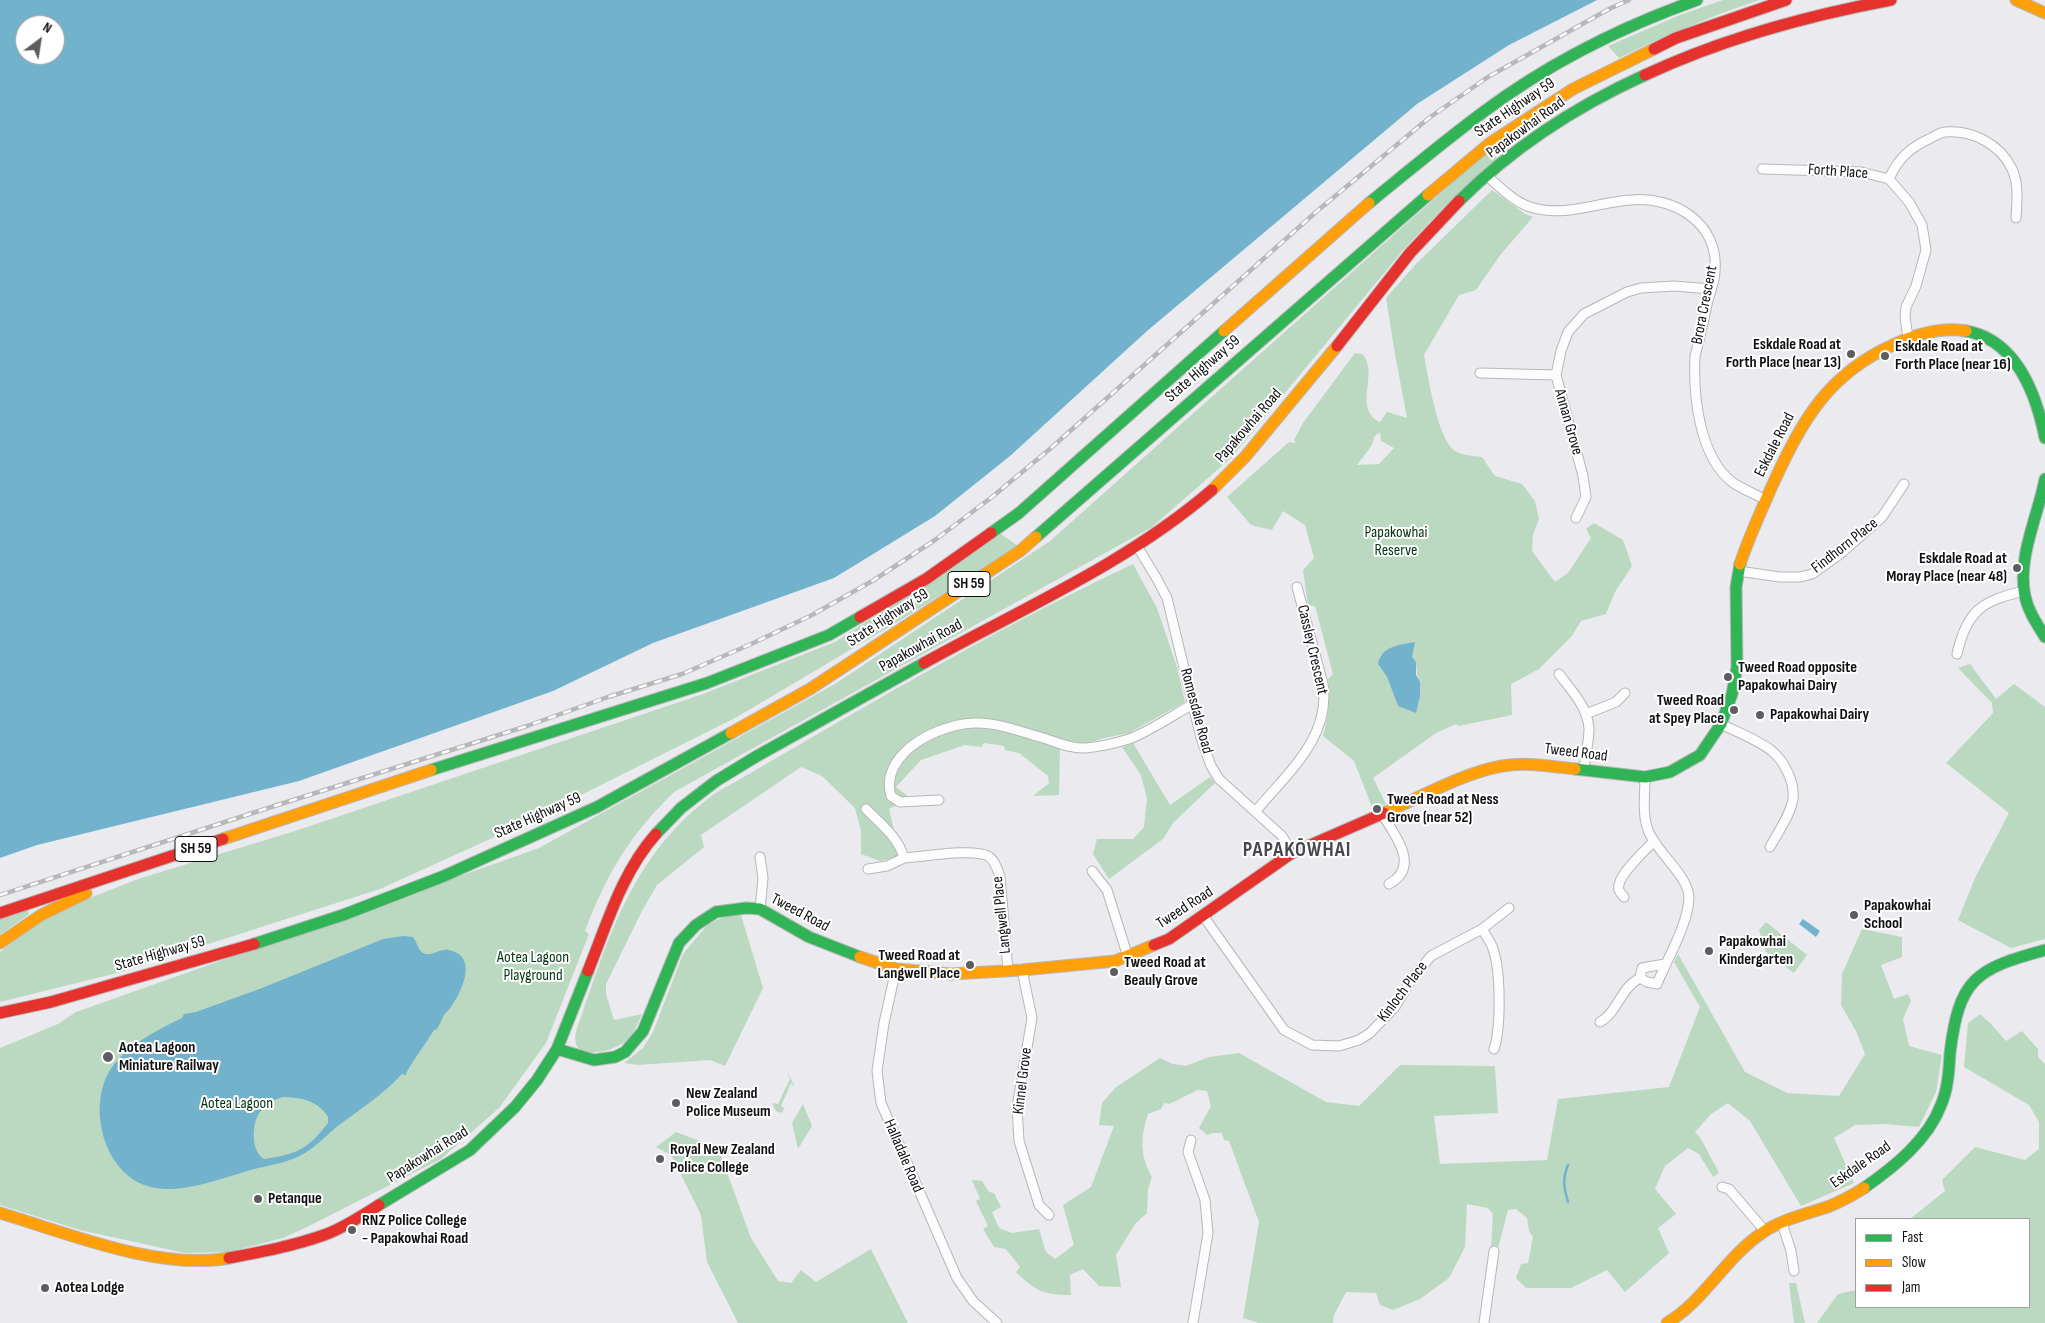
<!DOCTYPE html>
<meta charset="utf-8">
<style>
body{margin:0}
#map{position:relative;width:2045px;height:1323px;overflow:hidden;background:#eaeaef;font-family:"Sofia Sans Condensed",sans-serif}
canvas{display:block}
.legend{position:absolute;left:1855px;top:1218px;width:175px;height:90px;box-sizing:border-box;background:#fff;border:1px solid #9fa0a1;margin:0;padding:6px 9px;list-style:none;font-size:15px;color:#101113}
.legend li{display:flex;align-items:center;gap:10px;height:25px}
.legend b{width:25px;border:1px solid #9fa0a1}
.north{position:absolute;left:15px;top:15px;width:50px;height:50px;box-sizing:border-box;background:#fff;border:1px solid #9fa0a1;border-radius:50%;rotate:31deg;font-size:14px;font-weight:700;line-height:20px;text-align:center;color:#101113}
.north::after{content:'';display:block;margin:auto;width:18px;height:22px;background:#5c5d60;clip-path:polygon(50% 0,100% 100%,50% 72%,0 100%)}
</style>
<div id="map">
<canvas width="2045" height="1323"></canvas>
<ul class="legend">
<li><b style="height:6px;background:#30b455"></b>Fast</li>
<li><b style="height:6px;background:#ff9f0a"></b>Slow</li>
<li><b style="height:6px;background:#e5322d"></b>Jam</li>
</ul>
<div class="north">N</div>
</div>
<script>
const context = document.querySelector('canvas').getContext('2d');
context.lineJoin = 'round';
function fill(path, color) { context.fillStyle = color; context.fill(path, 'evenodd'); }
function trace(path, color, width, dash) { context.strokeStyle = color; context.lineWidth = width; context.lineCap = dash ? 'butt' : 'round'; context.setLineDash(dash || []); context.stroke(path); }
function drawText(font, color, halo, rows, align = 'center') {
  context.font = font + ' "Sofia Sans Condensed",sans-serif'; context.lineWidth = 4; context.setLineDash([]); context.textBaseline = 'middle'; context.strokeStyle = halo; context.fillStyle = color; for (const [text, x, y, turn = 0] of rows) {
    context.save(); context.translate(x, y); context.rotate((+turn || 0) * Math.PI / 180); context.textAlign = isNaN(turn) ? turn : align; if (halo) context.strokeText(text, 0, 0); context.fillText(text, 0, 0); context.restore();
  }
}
fill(new Path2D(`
 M1723,0h37c-48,15 -95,36 -141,58l-11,-12 72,-31z
 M1489,150l9,9 -56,50 -38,40 -173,209 -79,69 -478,265c-45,44 -67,81 -89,139l4,3 -43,109 -47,65 -58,51 -134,68 -24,11 -54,14 -44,1 -105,-23 -80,-25v-157l58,-24 18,-12 463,-164 296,-164 215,-143z
 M1492,190l33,24 8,3 -32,37 -25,36 -17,5 -35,60c4,22 14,85 31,96 7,4 19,5 27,6l13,19 27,8 13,17 4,18 -6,16 -1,16 23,31 13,-9 23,-35 -5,-9 8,-6 29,17 9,26 -17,26 -9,22 -25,7 -9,15 -33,33 -28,15 1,31 -53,11 -3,-2 -20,9 -63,45 13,26 -13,6 -19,-49 -31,-25c5,-20 8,-37 5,-57l5,-5 -18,-68h-7l-5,-36 11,-12 -9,-33 -22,-14 -11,19 -21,-5 -24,-28 62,-55 7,1 -2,-3 9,-17 52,-70 7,1c18,19 -10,55 18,68l7,-10 20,6 -12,-64 -9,-56 30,-34zM1380,432l1,9 13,7 -15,16 -22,1 15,-20 2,-8zM1388,649l28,13c0,15 6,27 2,43l-20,1 -11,-29 -9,-13 2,-8z
 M1001,534l17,12 -114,72 -167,99 -216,108 -141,64 -259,83 -121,30v-50l25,-21 34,-21 79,-31 157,-48 408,-137 132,-52z
 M1133,564l24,44 20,59 8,35 -56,31 -25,5 -20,6 -25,-5 -40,-14 -2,9 43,12 -1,49 -26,1 16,-13 -1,-7 -29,-23 -14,-3 -1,-4 -20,-3 -3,4 -16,-2 -44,15 -25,27 14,11 -21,11 11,47 -20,5 -19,-7v-23l-6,-23 -33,-32 -21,-9 -100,68 3,12 -47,38 -15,26 -36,73v10l8,26 28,-6c-4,9 -8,20 -16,27 -14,11 -57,23 -50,-9 32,-93 55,-177 138,-238 138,-79 274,-162 419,-230z
 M1970,664l26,35 18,-15 31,23v232l-34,9 -53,-28 17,-42 34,-65 -63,-50 47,-50 -1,-10 -34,-35z
 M1133,743l37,62 40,-28 5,6 -42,40 -10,16 -54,40 -16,-25 4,-15h36l11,-12 3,-28 -6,-24 -19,-28z
 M27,908l2,6 -29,21v-18z
 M729,915h12l22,73 -38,78 -15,-6 -73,5 -13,-2 19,-15 10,-16 30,-78 25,-30z
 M1766,922l41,33 -13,18 -28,-21 -7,-22z
 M1862,929l40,8v20l-21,8 13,34 14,-5 3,7 -8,18 6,27 33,9 -6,37 -17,35 -35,-3 -29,1 -21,13 20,45 -53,23 -51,-85 -22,-18 -17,11 -16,18 6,7 18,34 -6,4 -14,-23 -11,-6 -23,18 -10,23 21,25 -18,14 11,25 -44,39 -18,-22 -36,18h-45l-10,-10 5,-14 7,-1 5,-26 -4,-6 -2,-13 -11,-9 -8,1 -10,38h-7l2,-34 -5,-6 -21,-4 -2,43 -16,31 -29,21 -27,11 -13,-5 -4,-12 -30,-1 -12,23 -1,8h-74l-16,-5 16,-96 -30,-81 -5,-1 -2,-7h-9l-6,2 -8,-7 12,-22 -4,-15 -9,-1 -29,14 -5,-1 -3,6 -13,5c-8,25 -8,41 4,63l-4,12 -1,24 -12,11 -19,31 5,32 -22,-1 -16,-17 -13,6 1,20c-27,0 -36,-4 -55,-23l4,-5 -14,-18 -12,-2 -11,-18 5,-3 -12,-25 4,-2 -8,-19 10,1 7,11 5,1 7,14 -9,5 7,16 13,5 27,-4 7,23 9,7 19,-14 -11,-40 28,-18 23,-61 -15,-1 3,-22 14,-16 44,-29 13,6 13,2 23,-9 30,-4 87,49 33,4 41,-41 95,1 3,47 -64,3 6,48 107,-4 11,-61 111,-12 31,-80 -26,-45 4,-8 67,118 42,21 52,3 26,-42 -9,-23 -15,-26 1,-31z
 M1980,1014l11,10 15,17 16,-10 16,18v8l7,7v259h-228l21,-29 18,-4v17h173v-88h-119l35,-28 -3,-11 33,-33 50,13 14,-11v-27l-10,-17 -65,-38 4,-44z
 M787,1071l8,16 -4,-4 -10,23 3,2 -2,5 -6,-2 -4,-8 6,1 12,-25z
 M803,1104l9,22 -14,23 -6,-26z
 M676,1132l42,16 33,90 27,43 13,2 10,-13 15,12 55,-33 37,74h-170l-31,-61 -6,-47 -30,-60 -15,-8z
 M1789,1283h7l9,40h-11z`), '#bbd9c1');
fill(new Path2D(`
 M0,0h1597l-88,45 -92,59 -270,227 -137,125 -75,60 -101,62 -181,65 -100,48 -254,90 -262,64 -37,13zM25,25h30v30h-30z
 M1415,642l-3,15 4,5v13l4,7v14l-4,17 -18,-7 -11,-29 -9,-13c3,-18 21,-19 37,-22z
 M1803,919l17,12 -4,6 -17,-13z
 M403,936l10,1c4,5 5,13 10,16 9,4 17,-5 26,-3 29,6 14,40 2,57 -2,3 -5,5 -7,8 -3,5 -4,10 -7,14l-3,1c-5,9 -28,40 -28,45l-4,-1c-20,22 -45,37 -68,55 -9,8 -18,17 -29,24 -16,10 -37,12 -54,17 -29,8 -71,25 -100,17 -50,-12 -67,-89 -35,-125 17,-20 43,-33 66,-44l2,-4 12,-2 66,-24 121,-49zM283,1097c17,0 36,4 45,20v6c-21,27 -31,31 -64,36 -13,-8 -12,-32 -6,-44 5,-9 16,-16 25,-18z`), '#72b2cd');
trace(new Path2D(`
 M1568,1165c-6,14 -4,23 0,37`), '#72b2cd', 2.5);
const street = new Path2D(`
 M1762,169l99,3 28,7 20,23 13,23 4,25 -10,36 -10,21 -1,10 3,21
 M1487,176c13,11 26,25 43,31 35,11 67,-5 101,-7 43,-4 88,23 84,71 0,9 -4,20 -7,29 -4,19 -8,37 -13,56 -2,39 4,100 37,126 10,7 23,12 34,18
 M1889,179c9,-21 22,-32 42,-41 4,-2 10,-6 14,-6 28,-2 55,12 67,37 7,15 5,33 4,49
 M1480,373l76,2
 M1576,518l10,-21 -3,-21 -27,-101 5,-24 7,-19 16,-18 43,-22 14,-4 33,-2 37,3
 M1137,546l20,33 10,19 34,140 10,28 8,13 63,57 10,17
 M1738,571l42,6h20l12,-3 28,-20 42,-37 22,-33
 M1957,654c10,-44 25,-53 67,-63
 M1559,674c12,16 29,33 30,55 0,13 -4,27 -5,40
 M1586,714l30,-12 9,-9
 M1721,724c14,7 39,17 51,27 12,10 23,31 21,48 -3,17 -15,33 -23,48
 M1645,777c0,17 -3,37 3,53 8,22 41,46 41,68 -1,27 -22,61 -32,86l-10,-2 -7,-4 2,-10 23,-4
 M939,800l-39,2 -9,-6c-5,-17 2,-32 14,-44 17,-17 46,-28 69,-29 22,-1 45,8 66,14 14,4 30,12 45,11 13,-1 31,-5 44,-9 18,-6 46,-25 64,-35
 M866,809c16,16 32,28 38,49 19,-1 68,-10 84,-2 7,4 9,13 12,20l8,95
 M1256,811c31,-38 75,-73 67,-127l-26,-97
 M1382,814c13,21 39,53 7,70
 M868,869l19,-3 17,-8
 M1092,871l15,19 21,67
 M1624,897c-1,-1 -5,-6 -5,-7 -4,-13 26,-39 35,-49
 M760,909l3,-31 -3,-21
 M1204,917l80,113 28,15 27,1 20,-6 11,-7 25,-26 17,-28 19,-23 51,-27 27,-21
 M1482,929c4,7 9,13 11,20 8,22 8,79 1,100
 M896,969l-12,54 -7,48 4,32 76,175 16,23 24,22
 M1022,970l10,48 -15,89 2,34 20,64 10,10
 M1600,1022c18,-10 21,-35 40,-44
 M1191,1140l-3,12 17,48 3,33 -15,90
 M1722,1187l7,2 36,42
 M1782,1223l9,28 3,20
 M1484,1323l10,-72`);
const fast = new Path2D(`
 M1459,201c53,-53 118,-95 186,-126
 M1369,203c37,-30 74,-61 113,-90 64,-48 139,-86 215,-113
 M1966,331c50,9 70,62 79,107
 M2045,479c-7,37 -28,79 -20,117 3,15 12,28 20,41
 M991,533l28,-20 205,-182
 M1036,537l392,-342
 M1575,769l70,8 25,-5 30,-17 21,-31 11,-30 5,-27 -1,-80 4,-23
 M431,770l276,-87 122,-48 31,-18
 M656,834l25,-26 35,-27 41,-25 167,-93
 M254,944l89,-29 101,-39 153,-69 134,-74
 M557,1049l37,11 21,-3 10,-5 18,-21 36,-88 17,-18 20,-13 30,-4 14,1 49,28 51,20
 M1864,1188c30,-21 64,-48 77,-83 7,-16 8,-35 9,-52 9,-74 25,-84 95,-103
 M379,1205l91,-55 45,-43 22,-27 20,-31 31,-78`);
const slow = new Path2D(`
 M2016,0l29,13
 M1428,195l62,-52 83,-54 81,-40
 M1224,331l145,-128
 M1212,490l33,-33 92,-111
 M1740,564c9,-27 21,-53 32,-78 30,-65 55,-112 123,-142 22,-10 47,-17 71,-13
 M731,733l79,-44 210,-138 16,-14
 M1384,813c37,-16 79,-40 118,-47 24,-4 49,0 73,3
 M223,839l208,-69
 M0,943l41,-28 45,-22
 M860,957l36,12 55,5 71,-4 93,-9 39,-16
 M0,1213c67,20 159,58 229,45
 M1667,1323c38,-23 58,-65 95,-90 20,-14 45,-19 68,-27 12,-5 23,-11 34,-18`);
const jam = new Path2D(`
 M1654,49l22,-11 110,-38
 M1645,75c79,-37 160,-59 246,-75
 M1337,346l73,-93 49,-52
 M860,617l66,-38 65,-46
 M924,663c97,-54 202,-99 288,-173
 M0,913l223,-74
 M1154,945l15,-6 123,-86 92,-40
 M588,971c19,-47 34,-99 68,-137
 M0,1013l51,-11 203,-58
 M229,1258c32,-6 64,-12 95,-23 20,-7 37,-19 55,-30`);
trace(street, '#b7b7ba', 11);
trace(fast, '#b7b7ba', 13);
trace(slow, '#b7b7ba', 13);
trace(jam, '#b7b7ba', 13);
trace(street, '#fcfcfd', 9);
trace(fast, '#30b455', 11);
trace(slow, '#ff9f0a', 11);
trace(jam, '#e5322d', 11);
const rail = new Path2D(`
 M0,895l268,-87 259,-82 81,-29 74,-23 67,-29 63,-30 62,-35 61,-40 57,-43 59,-49 265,-236 113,-94 59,-41 121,-68 20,-9`);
trace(rail, '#b8b8b9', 4.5);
trace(rail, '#fff', 2.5, [8]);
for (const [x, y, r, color] of [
 [1851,354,5,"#5c5d60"],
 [1885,356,5,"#5c5d60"],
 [2017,568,5,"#5c5d60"],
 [1728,677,5,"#5c5d60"],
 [1734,710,5,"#5c5d60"],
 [1760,715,5,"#5c5d60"],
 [1377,809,5,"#5c5d60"],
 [1854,915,5,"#5c5d60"],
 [1709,951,5,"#5c5d60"],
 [970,965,5,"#5c5d60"],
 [1114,972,5,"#5c5d60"],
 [108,1057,6,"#5c5d60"],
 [676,1103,5,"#5c5d60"],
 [660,1159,5,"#5c5d60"],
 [258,1199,5,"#5c5d60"],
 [352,1230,5,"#5c5d60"],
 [45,1288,5,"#5c5d60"]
]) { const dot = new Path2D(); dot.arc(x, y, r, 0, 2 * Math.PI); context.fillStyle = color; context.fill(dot); trace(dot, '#fff', 2); }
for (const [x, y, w] of [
 [969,584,42],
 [196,849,42]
]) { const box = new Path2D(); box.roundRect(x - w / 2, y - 12.5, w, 25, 4); context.fillStyle = '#fff'; context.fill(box); trace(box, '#101113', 1); }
drawText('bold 15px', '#101113', null, [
 ["SH 59",969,584],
 ["SH 59",196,849]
]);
drawText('16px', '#101113', '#fff', [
 ["State Highway 59",1515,108,-34],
 ["Papakowhai Road",1526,128,-36],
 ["Forth Place",1838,172,4],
 ["Brora Crescent",1705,305,-79],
 ["State Highway 59",1203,369,-41],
 ["Annan Grove",1568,422,74],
 ["Papakowhai Road",1249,426,-49],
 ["Eskdale Road",1775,445,-63],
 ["Findhorn Place",1845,546,-38],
 ["State Highway 59",888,618,-33],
 ["Papakowhai Road",921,646,-29],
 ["Cassley Crescent",1312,650,77],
 ["Romesdale Road",1196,711,75],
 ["Tweed Road",1576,753,7],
 ["State Highway 59",538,816,-24],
 ["Tweed Road",1185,908,-33],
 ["Tweed Road",800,913,28],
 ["Langwell Place",1002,915,-96],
 ["State Highway 59",160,954,-16],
 ["Kinloch Place",1403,992,-53],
 ["Kinnel Grove",1023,1081,-83],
 ["Papakowhai Road",428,1155,-32],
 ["Halladale Road",903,1156,67],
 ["Eskdale Road",1861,1165,-35]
]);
drawText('bold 16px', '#101113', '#fff', [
 ["Eskdale Road at",1841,345,"right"],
 ["Forth Place (near 13)",1841,363,"right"],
 ["Eskdale Road at",1895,347],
 ["Forth Place (near 16)",1895,365],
 ["Eskdale Road at",2007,559,"right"],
 ["Moray Place (near 48)",2007,577,"right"],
 ["Tweed Road opposite",1738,668],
 ["Papakowhai Dairy",1738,686],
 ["Tweed Road",1724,701,"right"],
 ["at Spey Place",1724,719,"right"],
 ["Papakowhai Dairy",1770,715],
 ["Tweed Road at Ness",1387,800],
 ["Grove (near 52)",1387,818],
 ["Papakowhai",1864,906],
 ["School",1864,924],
 ["Papakowhai",1719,942],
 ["Kindergarten",1719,960],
 ["Tweed Road at",960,956,"right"],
 ["Langwell Place",960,974,"right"],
 ["Tweed Road at",1124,963],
 ["Beauly Grove",1124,981],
 ["Aotea Lagoon",119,1048],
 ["Miniature Railway",119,1066],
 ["New Zealand",686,1094],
 ["Police Museum",686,1112],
 ["Royal New Zealand",670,1150],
 ["Police College",670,1168],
 ["Petanque",268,1199],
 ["RNZ Police College",362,1221],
 ["- Papakowhai Road",362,1239],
 ["Aotea Lodge",55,1288]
], 'left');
drawText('16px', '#043411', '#fff', [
 ["Papakowhai",1396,533],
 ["Reserve",1396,551],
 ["Aotea Lagoon",533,958],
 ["Playground",533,976],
 ["Aotea Lagoon",237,1104]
]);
context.letterSpacing = '1px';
drawText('bold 21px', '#47484e', '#fff', [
 ["PAPAKŌWHAI",1297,851]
]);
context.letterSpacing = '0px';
</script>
